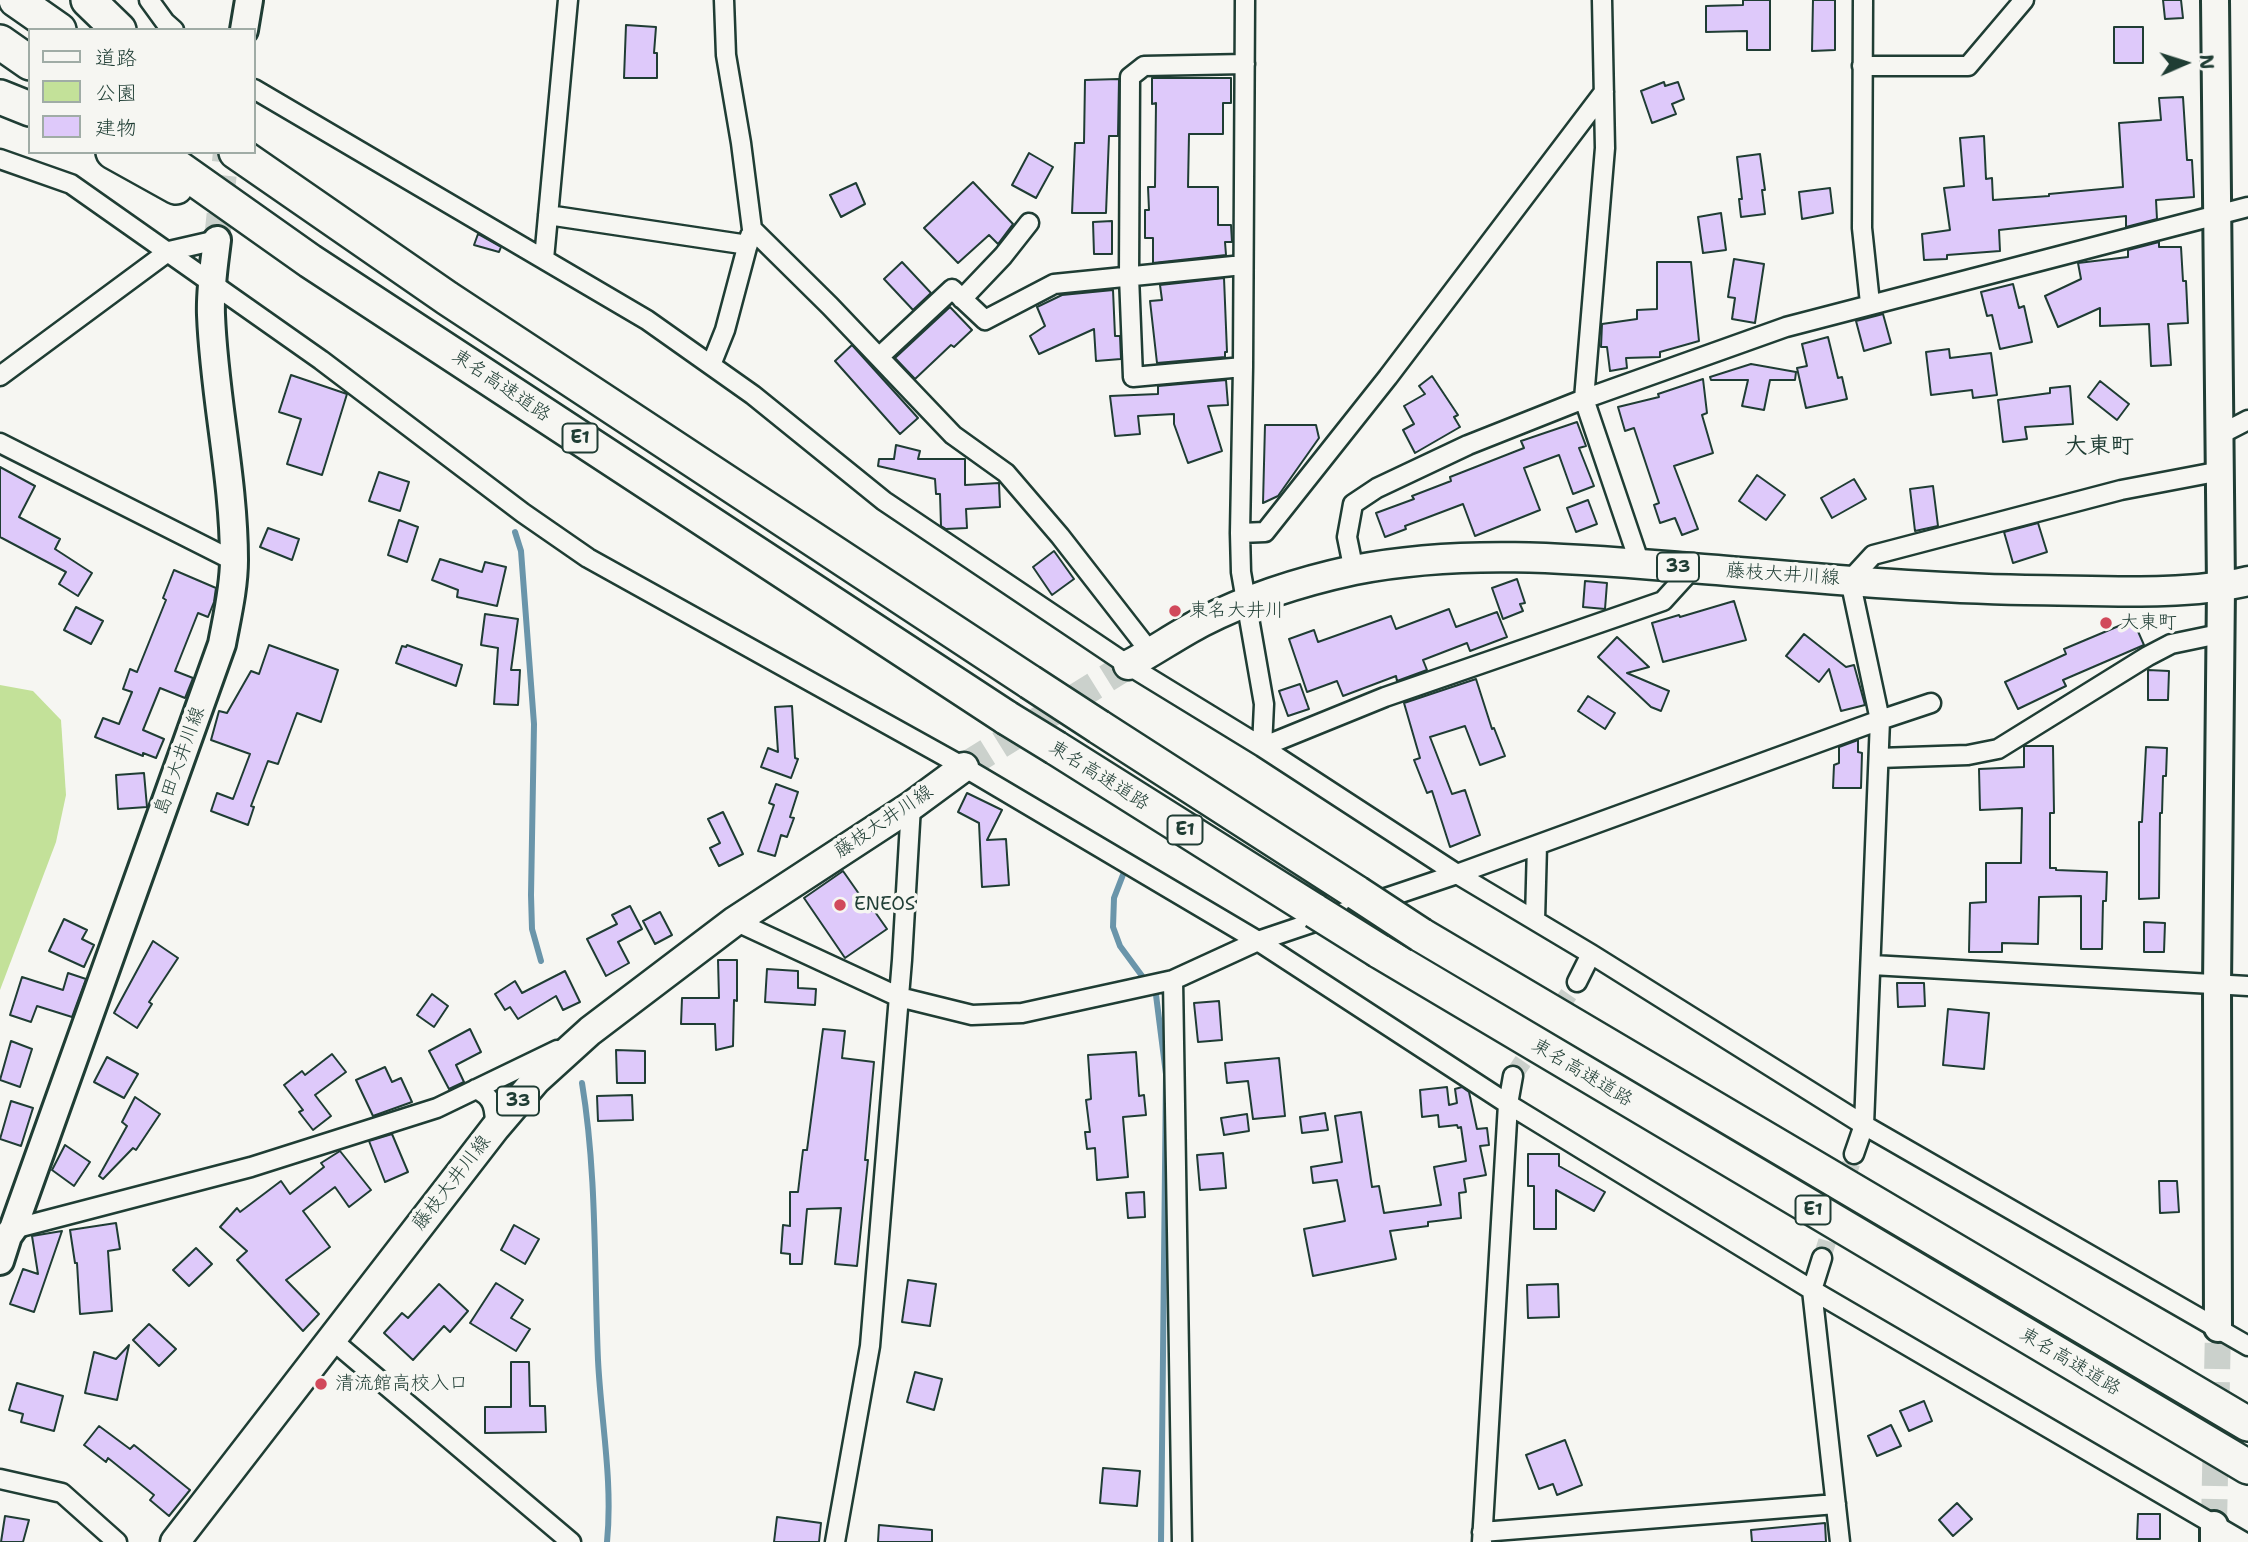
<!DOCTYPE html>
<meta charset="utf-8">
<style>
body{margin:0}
#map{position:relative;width:2248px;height:1542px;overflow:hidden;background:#f6f6f2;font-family:"Shantell Sans","Klee One",sans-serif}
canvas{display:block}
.legend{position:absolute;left:28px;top:28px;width:228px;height:126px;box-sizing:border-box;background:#f6f6f2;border:2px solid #a0aca6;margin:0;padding:9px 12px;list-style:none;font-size:21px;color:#1f3d34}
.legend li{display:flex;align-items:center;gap:14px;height:35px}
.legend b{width:35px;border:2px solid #a0aca6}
.north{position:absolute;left:2150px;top:28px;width:70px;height:70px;-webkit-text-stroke:5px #f6f6f2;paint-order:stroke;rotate:87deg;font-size:19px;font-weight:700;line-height:28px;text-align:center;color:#1f3d34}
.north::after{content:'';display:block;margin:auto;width:24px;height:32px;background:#1f3d34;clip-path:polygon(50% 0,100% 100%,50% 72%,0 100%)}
</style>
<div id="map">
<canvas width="2248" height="1542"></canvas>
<ul class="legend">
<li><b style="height:9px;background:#f6f6f2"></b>道路</li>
<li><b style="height:19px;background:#c3e199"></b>公園</li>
<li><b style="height:19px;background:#dec9fa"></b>建物</li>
</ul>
<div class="north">N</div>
</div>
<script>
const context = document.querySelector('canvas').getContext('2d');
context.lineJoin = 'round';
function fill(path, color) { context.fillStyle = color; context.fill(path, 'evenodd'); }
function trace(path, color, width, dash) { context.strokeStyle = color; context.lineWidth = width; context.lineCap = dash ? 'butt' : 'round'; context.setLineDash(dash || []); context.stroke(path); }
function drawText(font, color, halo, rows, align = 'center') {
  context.font = font + ' "Shantell Sans","Klee One",sans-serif'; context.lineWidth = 7; context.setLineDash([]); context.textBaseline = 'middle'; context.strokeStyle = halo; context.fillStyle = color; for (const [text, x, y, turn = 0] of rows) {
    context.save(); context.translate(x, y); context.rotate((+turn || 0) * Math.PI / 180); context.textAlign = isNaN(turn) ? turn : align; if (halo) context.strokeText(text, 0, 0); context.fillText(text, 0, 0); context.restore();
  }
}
fill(new Path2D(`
 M0,685l33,6 28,29 5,75 -10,47 -56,148z`), '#c3e199');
trace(new Path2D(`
 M515,532l6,19 13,173 -3,171 1,34 9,32
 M1126,867l-12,31 -1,29 7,19 36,49 10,79 -5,468
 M582,1083c15,91 12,185 16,277 3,61 15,121 9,182`), '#6a95aa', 6);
const building = new Path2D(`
 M1743,0h27v50h-23v-19l-41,1v-26l37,-1z
 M1813,0h22v50l-23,1z
 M2163,0h18l2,18 -18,1z
 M626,25l30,2 -2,26h3v25h-33z
 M2114,27h29v36h-29z
 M1152,78h79v25h-8v31h-34l-1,53h30v38h13l1,17h-7l1,13 -73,8v-25h-8v-28h4l-1,-23h7l1,-84 -4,1z
 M1119,79l-1,57h-9l-3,77h-34l3,-70h9l1,-63z
 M1664,82l1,4 13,-4 6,17 -12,5 4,10 -24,9 -11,-32z
 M2183,97l4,63h5l2,37 -38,3 1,19 -31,8v-11l-127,14 1,21 -53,4v4l-23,1 -2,-26 28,-4 -6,-42 20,-2 -4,-48 24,-2 2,43 6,-1 1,22 56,-4v-2l74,-7 -4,-64 42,-3 -2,-22z
 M1029,153l24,14 -17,31 -24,-13z
 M1760,154l5,36h-3l3,24 -24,3 -2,-18h3l-5,-42z
 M973,182l40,42 -15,20 -9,-9 -31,28 -34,-35z
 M856,183l9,21 -24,13 -11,-22z
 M1830,188l3,25 -31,6 -3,-27z
 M1721,213l5,37 -23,3 -5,-36z
 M1112,221v33h-18l-1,-32z
 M478,234l23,13 -2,5 -25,-7z
 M2159,242v5h22l2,34h3l2,42 -20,1 3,41 -20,1 -2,-42 -49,2v-18l-42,19 -13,-31 36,-17 -3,-16 50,-6v-7z
 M1734,259l30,5 -9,59 -23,-4 3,-21 -7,-1z
 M902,262l29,31 -18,17 -29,-31z
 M1657,262h34l8,79 -39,11v5l-34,1 1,10 -17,3 -3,-24h-6l1,-23 35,-5v-9l20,-1z
 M1224,278l3,74h-2v5l-68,6 -7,-62 12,-1 -2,-15z
 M2013,284l6,24 5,-2 8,36 -32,7 -8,-34 -5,1 -6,-24z
 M1113,290l2,46h5l1,23 -25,2 -2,-32 -55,25 -9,-18 15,-10 -8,-19 25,-12z
 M950,307l22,23 -18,17 -3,-2 -36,34 -20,-21z
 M1883,314l8,29 -27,8 -8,-30z
 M1828,337l10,41 4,-1 5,22 -41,9 -9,-40 10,-2 -5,-22z
 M852,345l66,73 -18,16 -65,-73z
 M1949,349l1,9 41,-5 6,42 -24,3 -1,-8 -41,5 -5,-43z
 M1751,364l45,8 -1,8h-25l-6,30 -22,-4 6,-26h-37l-1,-3z
 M291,375l56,19 -25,81 -35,-11 14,-45 -22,-7z
 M1432,376l26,39 -4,2 6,10 -45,26 -12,-23 11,-6 -10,-18 21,-12 -6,-8z
 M1703,379l4,34 -5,2 11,38 -39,13 24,63 -16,6 -7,-17 -15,5 -6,-18 5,-2 -25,-75 -9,3 -7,-24 41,-10 -1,-3z
 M1226,380l2,25 -20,1 14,45 -34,12 -14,-39v-10l-36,2 2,18 -25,2 -5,-40 48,-2v-8z
 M2100,381l29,23 -12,16 -29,-23z
 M2070,386l3,38 -48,3 2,12 -24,3 -5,-42 52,-7v-5z
 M1577,422l9,24 -7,2 15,38 -21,8 -14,-39 -35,13 16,42 -65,26 -12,-32 -58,22 1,3 -21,8 -9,-24 38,-14 -2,-3 39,-15 -1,-4 74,-29 -3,-7z
 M1265,425h51l3,13 -41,58 -15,7z
 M896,445l24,6 -2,8h47v26l34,-2 1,24 -34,2 1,19 -21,1 -5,-3 -1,-32h-4l-1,-15 -57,-13 1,-7h15z
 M0,467l35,19 -16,31 41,22 -5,10 37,24 -14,23 -19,-12 7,-12 -66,-35z
 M379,472l30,10 -9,29 -31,-10z
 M1757,475l28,20 -19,25 -27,-19z
 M1854,479l12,20 -34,19 -11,-20z
 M1933,486l5,40 -23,5 -5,-42z
 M1588,500l9,24 -21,8 -9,-24z
 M399,520l19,7 -11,35 -19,-7z
 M2038,523l9,29 -34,11 -9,-31z
 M268,528l31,11 -7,21 -32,-13z
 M1054,551l20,28 -22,16 -19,-28z
 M440,559l42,13 3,-10 21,5 -9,39 -40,-9 1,-7 -26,-10z
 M174,570l42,18 -2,14 -6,15 -10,-4 -23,58 18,7 -8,20 -25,-10 -17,42 21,9 -8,19 -13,-5v3l-48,-19 8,-19 16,6 13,-32 -9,-3 7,-20 7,3 29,-72 -3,-2z
 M1517,579l8,24 -5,1 3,7 -20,8 -11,-31z
 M1585,581l22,2 -2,26 -22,-2z
 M1734,601l12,39 -83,22 -11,-39 27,-8 1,2z
 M76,607l27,14 -12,23 -27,-14z
 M1449,609l7,18 41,-15 10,25 -37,14 -3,-8 -44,17 4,10 -30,11 -1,-5 -53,20 -6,-15 -30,11 -18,-53 25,-9 4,12 73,-26 5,13z
 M485,614l33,5 -7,51h9l-2,35 -24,-1 4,-56 -17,-3z
 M2133,620l11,25 -81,35 3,6 -48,23 -13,-27 61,-28 -2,-5z
 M1804,634l42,33 8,-2 11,40 -24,6 -12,-42 -10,13 -33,-26z
 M1617,637l32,30 -22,6 42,18 -8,20 -10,-4 -53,-50z
 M269,645l69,25 -17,52 -24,-9 -19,51 -10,-3 -17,45 3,1 -6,18 -37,-14 6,-18 16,6 17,-45 -39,-14 8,-29 8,2 24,-42 8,3z
 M407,645l55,20 -6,21 -60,-23 6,-17 4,1z
 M2148,670l21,1 -1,29h-20z
 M1476,679l16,50 2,-1 11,28 -25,9 -15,-39 -35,11 22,57 13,-4 15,45 -30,12 -18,-56 -5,2 -13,-33 6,-2 -16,-55z
 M1300,684l9,25 -21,7 -9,-25z
 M1588,696l27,17 -10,16 -27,-18z
 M792,706l3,52 3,1 -7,19 -30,-11 7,-19 10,4 -3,-45z
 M1858,740v12l4,1 -1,35h-28l1,-23 5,-2v-16z
 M2024,746h29l1,67h-4v55h6v2l51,2 -1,29h-3l-1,48h-21v-53l-42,1 -1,47 -36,-1v9h-33l1,-49 16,-1v-39h35l1,-55 -42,2 -1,-41 45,-2z
 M2146,747l21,1 -1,28h-3l-1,37h-2l-1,85 -20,1v-77h3z
 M144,773l3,34 -29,2 -2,-34z
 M776,784l22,8 -8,25 4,1 -7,19 -6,-2 -6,21 -17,-5 16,-46 -5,-2z
 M967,793l35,17 -15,30 19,-1 3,46 -27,2 -3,-64 -21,-11z
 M723,812l20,42 -24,12 -9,-18 10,-5 -12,-24z
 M843,871l28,40 2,-2 14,20 -42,29 -41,-60z
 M630,906l12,23 -24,13 11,21 -23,13 -19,-37 30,-15 -5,-9z
 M660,912l12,23 -17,9 -12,-23z
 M64,919l23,11 -5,9 12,6 -10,22 -35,-16z
 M2144,922l21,1 -1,29h-20z
 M153,941l25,17 -29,44 3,2 -15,24 -23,-15z
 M718,960h19v41l-3,-1 -1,46 -17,4 -1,-26h-34l1,-26h37z
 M767,969l31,2v17l18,1 -1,16 -50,-3z
 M565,971l15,31 -17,8 -7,-14 -38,23 -8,-12 -5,3 -10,-16 20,-13 7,12z
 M68,973l18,6 -14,38 -35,-11 -6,16 -21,-7 12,-38 41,13z
 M1897,983h27l1,23 -27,1z
 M432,994l16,12 -14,21 -17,-12z
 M1219,1001l3,39 -24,2 -4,-39z
 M1948,1009l41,4 -5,56 -41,-4z
 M470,1029l11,23 -25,13 8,17 -15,7 -20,-38z
 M823,1029l22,2 -3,27 32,4 -9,98h3l-11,106 -22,-2 6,-56 -34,1 -5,55h-12v-10l-9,-1 2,-28 7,1v-34h8l5,-42h4z
 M11,1041l21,8 -12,38 -20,-7z
 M616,1050l29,1v32h-28z
 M1136,1052l3,44 5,-1 2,20 -23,2 5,60 -31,3 -2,-32 -8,1 -2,-17h5l-4,-32 5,-1 -3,-44z
 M332,1054l14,18 -31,23 16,21 -18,14 -14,-18 4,-2 -19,-25 18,-14 3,4z
 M107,1057l31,17 -14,24 -30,-16z
 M1279,1058l6,58 -32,3 -5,-38 -21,2 -2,-20z
 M385,1067l7,15 9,-4 11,24 -39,14 -17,-36z
 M1447,1087l2,18 8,-2 -2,-14 7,-2 7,5 8,37 10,-1 2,17 -9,1 6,29 -22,4 2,13 -7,1 2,25 -33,4v4l-38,5 6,28 -83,17 -9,-47 41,-8 -8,-41 -24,3 -2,-16 31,-5 -7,-46 26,-4 11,75 7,-1 5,27 57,-8 -7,-38 32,-6 -5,-34 -3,1 -1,-3 -18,2 -1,-12 -16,2 -2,-27z
 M632,1095l1,25 -35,1 -1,-25z
 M135,1097l25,17 -24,36 -3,-2 -30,31 -4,-3 28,-50 -5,-4z
 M11,1101l22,7 -12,38 -21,-7z
 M1325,1113l3,17 -26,3 -2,-16z
 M1247,1114l2,17 -25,4 -3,-17z
 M392,1134l16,38 -23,10 -16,-41z
 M65,1145l25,17 -16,24 -22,-16z
 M340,1151l31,39 -22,17 -14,-20 -32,24 27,36 -44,33 33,34 -16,17 -66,-71 10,-9 -27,-24 17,-19 3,4 41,-31 9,13 34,-27 -3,-4z
 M1223,1153l3,35 -26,2 -3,-35z
 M1528,1154h31v12l46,26 -11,19 -38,-21v39h-22v-43h-6z
 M2159,1181h18l2,31 -19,1z
 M1144,1192l1,25 -17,1 -2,-25z
 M116,1223l4,26 -12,2 4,60 -32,3 -3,-51h-2l-5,-33z
 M514,1225l25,14 -14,25 -24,-14z
 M62,1231l-28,81 -24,-8 13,-35 15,5 -6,-38z
 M196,1248l16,16 -23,22 -16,-16z
 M908,1280l28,4 -6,42 -28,-4z
 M496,1283l27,17 -12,18 19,11 -14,22 -46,-28z
 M439,1284l29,27 -18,21 -6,-6 -31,34 -29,-27 18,-20 6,5z
 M1558,1284l1,33 -31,1 -1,-33z
 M149,1324l27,25 -17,17 -26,-26z
 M129,1345l-12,55 -32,-7 9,-41 22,7z
 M511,1362h18l1,44h15l1,26 -61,1v-26h26z
 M915,1372l27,7 -8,31 -27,-8z
 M17,1383l46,13 -9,35 -33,-9 2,-8 -14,-4z
 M1924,1401l8,20 -23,10 -9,-20z
 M1891,1425l10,21 -24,10 -9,-20z
 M99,1426l31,23 4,-4 56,45 -21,26 -19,-16 4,-5 -46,-37 -2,4 -22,-17z
 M1565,1440l17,45 -25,10 -4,-11 -14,5 -13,-34z
 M1103,1468l37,3 -3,35 -37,-3z
 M1957,1503l15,16 -19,17 -14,-16z
 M2138,1514h22v25h-23z
 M5,1516l24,4 -6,22h-22z
 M777,1517l44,6 -2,19h-45z
 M1825,1523l1,19h-74l-1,-12z
 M879,1525l53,5v12h-54z`);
fill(building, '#dec9fa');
trace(building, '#1f3d34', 2);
trace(new Path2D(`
 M1513,1076l64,-94
 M1822,1258l32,-104`), '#cbd1cc', 18, [18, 9]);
trace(new Path2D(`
 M217,240l9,-88
 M2214,1525l4,-197`), '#cbd1cc', 26, [26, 13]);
trace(new Path2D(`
 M964,767l164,-102`), '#cbd1cc', 28, [28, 14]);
const street = new Path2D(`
 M149,0l16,22 9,8
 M724,0l2,55 15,88 11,86 78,77 123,129 53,38 54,63 91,117
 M1245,0l-2,367 -3,166 1,39 23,132 -2,43 123,-50 278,-96 30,-33
 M1602,0l3,148 -21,251 56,165
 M1863,0l-1,228 8,75
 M1862,66h106l56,-66
 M254,89l393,231 106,75 131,106 244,164 134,82 195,127 134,80 273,171 384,221
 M0,159l71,25 250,176 202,153 65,45 376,209 294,174 250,163 304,186 432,252
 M548,215l200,30
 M544,259l24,-259
 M962,299l41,-43 26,-33
 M879,357l73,-68 33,31 69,-36 189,-19
 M711,365l14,-35 25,-94
 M1243,367l-110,10 -4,-101 1,-199 14,-11 101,-2
 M0,376l169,-125 48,-11
 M2219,435l29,-15
 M0,443l234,118
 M1240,533l25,-1 123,-155 216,-285
 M1354,571l-7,-34 6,-33 24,-16 91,-43 116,-46 202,-72 462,-120
 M1879,758l89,-3 30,-6 150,-93 23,-12 48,-10
 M1535,920l2,-75
 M735,921l164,76 73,18 50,-2 151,-33 85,-39 199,-67 423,-154 51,-17
 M1872,965l376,21
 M1173,980l9,562
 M1577,982l14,-28
 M476,1089c18,8 19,20 19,39
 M1854,1154l10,-29 16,-405 -30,-140 23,-25 248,-65 100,-19
 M13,1229l238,-62 186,-59 120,-58
 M1822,1258l-10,32 28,252
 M331,1339l240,203
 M0,1479l62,14 55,49
 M1482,1532l354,-28
 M835,1542l35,-196 32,-386 9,-154
 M1482,1542l26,-438 5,-28`);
const secondary = new Path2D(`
 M2215,0l6,587 -4,399 1,342
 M244,30l5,-30
 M0,1261l8,-25 5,-7 209,-585c5,-27 12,-56 12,-84 0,-82 -20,-163 -23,-245 -1,-25 3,-50 6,-75
 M2214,1525v17`);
const primary = new Path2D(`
 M1128,665c25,-13 49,-30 74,-43 47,-24 101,-41 152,-52 111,-22 227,-11 338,-2 111,9 222,20 333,22 69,0 157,7 223,-9
 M175,1542l320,-414 41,-48 54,-49 145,-110 176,-115 53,-39`);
const highway = new Path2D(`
 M16,0l43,30
 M88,0l31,30
 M0,42l30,21
 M0,97l30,12
 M113,152l63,35
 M156,152l154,109 697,457
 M236,152l211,146 583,384
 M1099,727l258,166
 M1056,748l259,163
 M1421,935l827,489
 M1379,951l869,516`);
trace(street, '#1f3d34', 23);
trace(secondary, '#1f3d34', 32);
trace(primary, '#1f3d34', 33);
trace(highway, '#1f3d34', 38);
trace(street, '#f6f6f2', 18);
trace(secondary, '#f6f6f2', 26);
trace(primary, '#f6f6f2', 28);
trace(highway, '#f6f6f2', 33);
const highwayBridge = new Path2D(`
 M1030,682l69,45
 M1007,718l49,30
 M1357,893l64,42
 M1315,911l64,40`);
trace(highwayBridge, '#1f3d34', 38, []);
trace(highwayBridge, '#f6f6f2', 33);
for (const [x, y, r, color] of [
 [1175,611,7,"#d1495b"],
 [2106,623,7,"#d1495b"],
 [840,905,7,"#d1495b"],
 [321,1384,7,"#d1495b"]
]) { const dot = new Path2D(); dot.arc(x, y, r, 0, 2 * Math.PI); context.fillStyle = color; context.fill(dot); trace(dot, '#f6f6f2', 2.5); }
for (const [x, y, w] of [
 [580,438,35],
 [1678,567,42],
 [1185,830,35],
 [518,1101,42],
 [1813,1210,35]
]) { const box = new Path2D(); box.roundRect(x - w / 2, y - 14.5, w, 29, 5); context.fillStyle = '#f6f6f2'; context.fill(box); trace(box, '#1f3d34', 2); }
drawText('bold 18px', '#1f3d34', null, [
 ["E1",580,438],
 ["33",1678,567],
 ["E1",1185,830],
 ["33",518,1101],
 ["E1",1813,1210]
]);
drawText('19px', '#1f3d34', '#f6f6f2', [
 ["東名高速道路",501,386,34],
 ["藤枝大井川線",1783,575,4],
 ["島田大井川線",180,761,-70],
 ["東名高速道路",1099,776,32],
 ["藤枝大井川線",884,822,-34],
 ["東名高速道路",1582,1073,31],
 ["藤枝大井川線",452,1183,-52],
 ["東名高速道路",2070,1362,31]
]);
drawText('19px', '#1f3d34', '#f6f6f2', [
 ["東名大井川",1189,611],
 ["大東町",2120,623],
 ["ENEOS",854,905],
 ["清流館高校入口",335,1384]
], 'left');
drawText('bold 23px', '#1f3d34', '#f6f6f2', [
 ["大東町",2099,447]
]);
</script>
